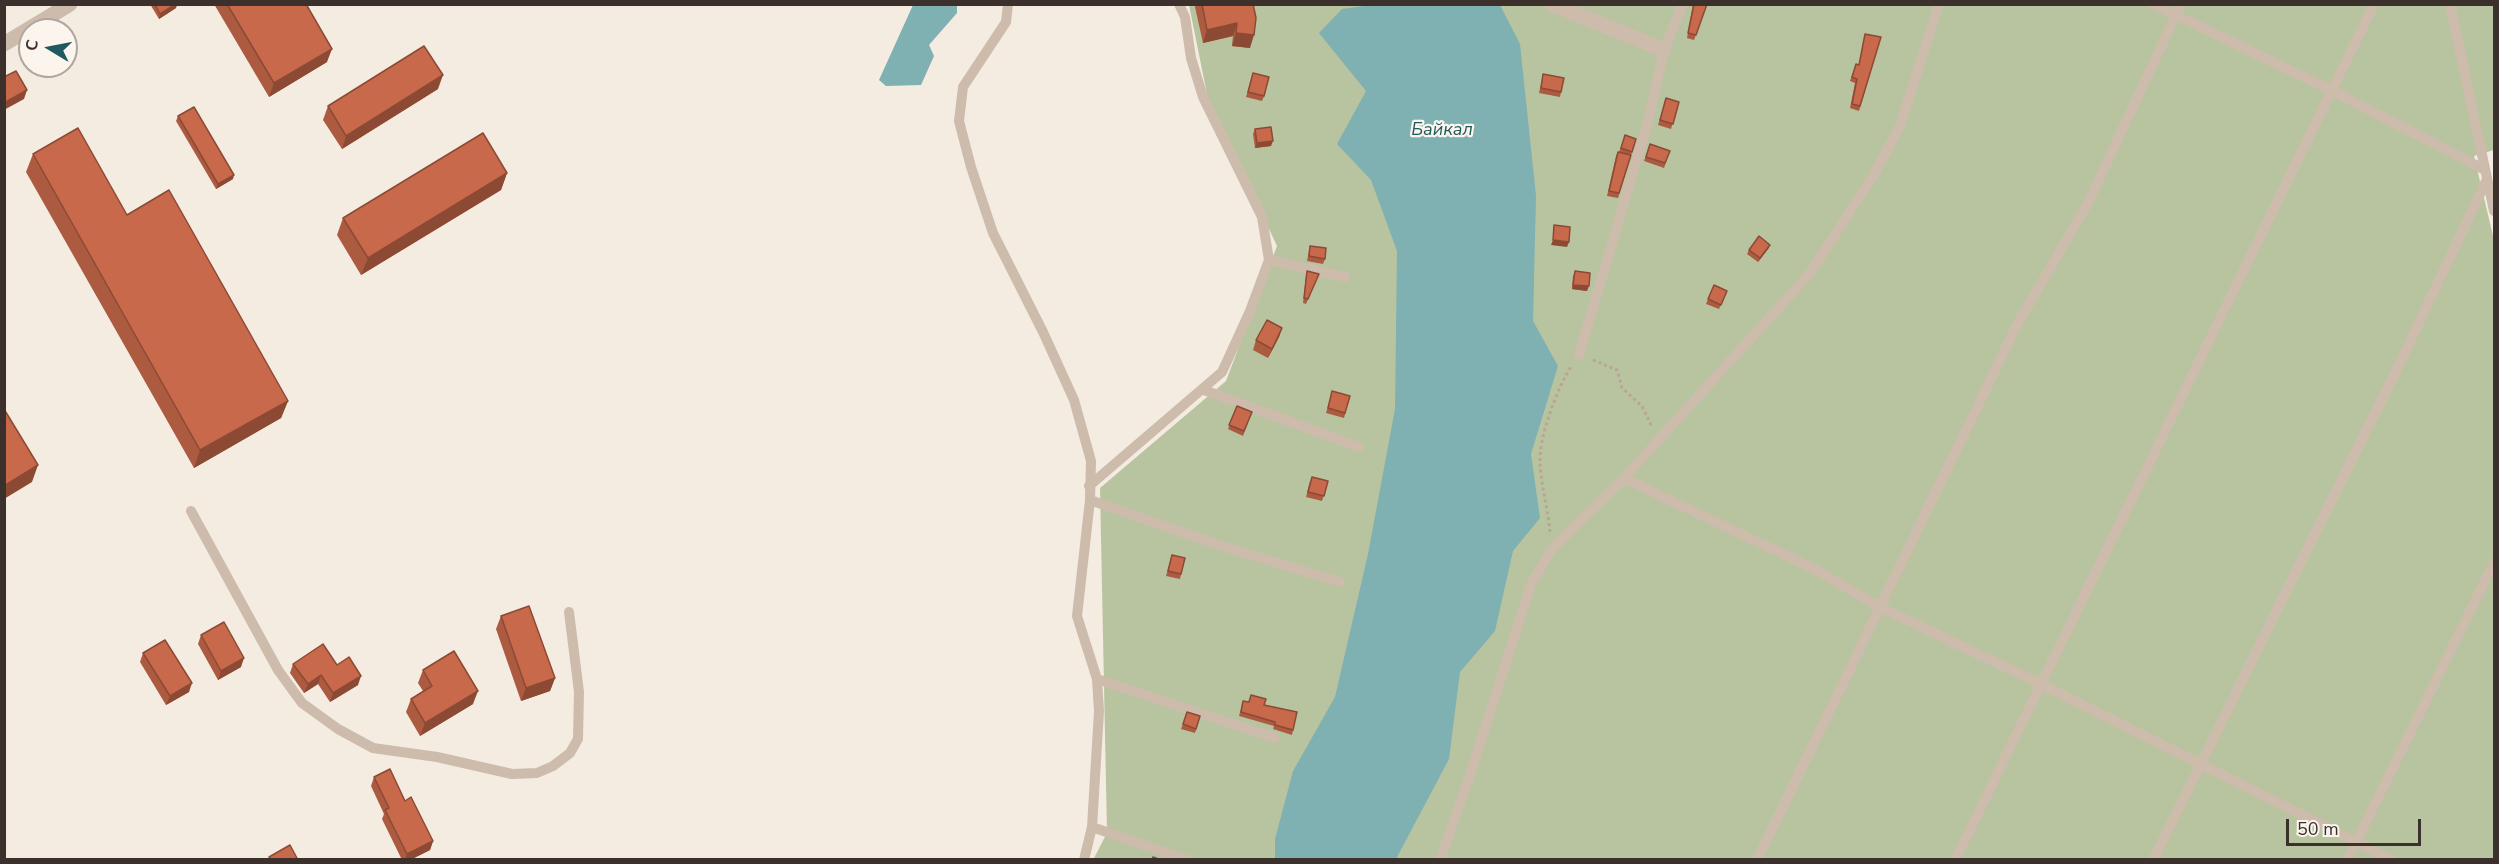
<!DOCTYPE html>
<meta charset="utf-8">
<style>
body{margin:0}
#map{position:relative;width:2499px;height:864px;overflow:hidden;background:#f4ebe1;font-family:"Nunito Sans",sans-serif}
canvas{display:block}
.frame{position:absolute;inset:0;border:6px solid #3b302b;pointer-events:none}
.north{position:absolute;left:18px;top:18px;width:60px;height:60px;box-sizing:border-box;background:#fbf5ee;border:2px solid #aea6a0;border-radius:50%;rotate:280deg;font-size:16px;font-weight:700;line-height:24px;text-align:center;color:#3b302b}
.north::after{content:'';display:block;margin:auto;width:21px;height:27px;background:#1f5a5e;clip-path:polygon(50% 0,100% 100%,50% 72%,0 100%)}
.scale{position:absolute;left:2286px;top:819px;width:135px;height:27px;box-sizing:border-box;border:3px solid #3b302b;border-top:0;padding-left:8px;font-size:18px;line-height:21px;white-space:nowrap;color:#3b302b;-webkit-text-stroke:4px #fbf5ee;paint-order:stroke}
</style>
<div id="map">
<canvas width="2499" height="864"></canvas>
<div class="frame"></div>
<div class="north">С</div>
<div class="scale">50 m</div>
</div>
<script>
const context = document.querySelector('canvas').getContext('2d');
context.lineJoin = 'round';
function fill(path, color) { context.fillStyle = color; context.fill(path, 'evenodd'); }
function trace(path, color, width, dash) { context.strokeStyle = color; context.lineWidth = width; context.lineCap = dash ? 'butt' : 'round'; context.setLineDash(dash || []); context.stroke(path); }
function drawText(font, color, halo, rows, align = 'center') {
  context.font = font + ' "Nunito Sans",sans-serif'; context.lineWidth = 4.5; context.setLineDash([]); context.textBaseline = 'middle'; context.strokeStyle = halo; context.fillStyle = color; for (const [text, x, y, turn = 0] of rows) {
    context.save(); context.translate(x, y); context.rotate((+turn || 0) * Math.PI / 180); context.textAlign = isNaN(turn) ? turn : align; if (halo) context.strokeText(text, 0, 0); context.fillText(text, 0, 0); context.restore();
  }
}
fill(new Path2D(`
 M1189,5h1305v145l-20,6 20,84v619l-1401,1 14,-27 -7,-345 126,-107 51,-135 -69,-147z`), '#b8c4a0');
fill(new Path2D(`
 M913,5h44v8l-28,32 5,11 -13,29 -35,1 -7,-6z
 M1371,5h129l20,39 16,152 -3,125 25,45 -27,88 9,64 -27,33 -18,80 -35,41 -11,87 -53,100h-121v-20l18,-68 42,-74 33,-143 27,-145 2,-158 -26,-71 -34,-36 29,-53 -47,-58 23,-24z`), '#7fb0b2');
trace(new Path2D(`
 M1593,360l24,10 5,18 20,18 10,21
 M1550,532c-2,-23 -9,-46 -10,-69 -2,-24 18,-77 32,-98`), '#b9a596', 3, [3, 3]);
trace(new Path2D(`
 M1008,4l-2,18 -43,65 -4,34 12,46 22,66 50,99 31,68 17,61 -1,39 -13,116 20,63 2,32 -7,116 -8,33
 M2153,4l180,87 152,79
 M2450,4l44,207
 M1269,260l76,17
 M1579,355l69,-233 16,-72 19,-46
 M1204,390l155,57
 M1624,478l192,92 64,37 161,77 351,176
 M1089,486l133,-114 28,-61 19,-51 -7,-43 -59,-120 -12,-39 -6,-41 -6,-13
 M1090,500l129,45 121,37
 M191,511l87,159 24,33 36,26 35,19 64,9 75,17 25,-1 16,-7 17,-13 8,-14 1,-47 -10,-80
 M1097,679l178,59
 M1092,827l95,33
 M1440,860l30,-85 61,-191 21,-35 72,-71 186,-205 63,-97 27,-50 39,-122
 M1757,860l262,-539 69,-118 93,-199
 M1955,860l419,-856
 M2153,860l245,-493 89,-188
 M2347,860l147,-297`), '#cdbbac', 10);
trace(new Path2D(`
 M1552,4l112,46
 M4,44l66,-40`), '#cdbbac', 15);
fill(new Path2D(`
 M150,4h27l-1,4 -17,11z
 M214,4h92l21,58 -58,35z
 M1196,4h57l-3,44 -18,-2 1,-10 -30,7 -8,-36z
 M1693,4h14l-13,36 -7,-2z
 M1865,34l16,3 -22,74 -9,-3 5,-25 -5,-2 6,-17h3z
 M1253,73l11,23 -2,5 -16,-4z
 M1543,74l18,18 -1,5 -21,-4z
 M438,89l-96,60 -19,-29 5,-14z
 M1666,98l13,4 -8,27 -13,-4z
 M178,116l55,63 -17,10 -40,-68z
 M1255,129l16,17 -16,2 -2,-14z
 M1625,135l11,4 -18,59 -11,-2 9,-40 2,-4h1z
 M1650,144l20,7 -6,17 -20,-7z
 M33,154l94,61 161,186 -7,17 -87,50 -168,-296z
 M507,173l-6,17 -140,85 -24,-40 6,-17z
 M1770,245l-2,4 -10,13 -11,-8 2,-4z
 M1310,246l15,13 -2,5 -16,-3z
 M1307,271l12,3 -13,30 -3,-1 3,-27z
 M1575,271l12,20 -15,-2 1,-13z
 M1714,285l13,6 -8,18 -13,-5z
 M1282,328l-3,9 -11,21 -15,-8 3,-10z
 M1331,396h19l-6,22 -18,-5z
 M1237,406l15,6 -9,24 -15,-7z
 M1310,481h18l-6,20 -16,-4z
 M1172,555l9,19 -1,5 -14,-3z
 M501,616l54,62 -5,13 -29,10 -25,-72z
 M201,635l40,32 -23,13 -20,-36z
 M143,653l46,39 -23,13 -26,-43z
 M293,664l44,1 21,20 -28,17 -12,-18 -14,9 -14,-20z
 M423,670l50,34 -53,32 -14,-24 5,-13 12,-8 -5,-8z
 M1243,701l21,4 29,25 -1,5 -19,-6 1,-3 -35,-10z
 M1187,712l13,4 -5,17 -14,-4z
 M374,777l31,24 28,40 -3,9 -20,10h-8l-20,-41 2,-5 -13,-28z`), '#ac5a40');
fill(new Path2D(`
 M176,4h1l-1,4 -17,11 1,-5z
 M1237,23l-4,13 -30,7 4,-13z
 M1236,33l18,2 -4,13 -18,-2z
 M332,49l-5,13 -58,35 5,-14z
 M443,75l-5,14 -96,60 4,-13z
 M27,90l-3,9 -20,11v-7z
 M1273,141l-2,5 -16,2 2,-5z
 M507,173l-6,17 -140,85 7,-17z
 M234,175l-1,4 -17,10 2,-5z
 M1553,240l16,2 -2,5 -16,-2z
 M1770,245l-2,4 -10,13 2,-4z
 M1573,285l16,1 -2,5 -15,-2z
 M1282,328l-3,9 -11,21 4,-9z
 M288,401l-7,17 -87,50 6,-18z
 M38,465l-6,17 -28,17v-13z
 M244,658l-3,9 -23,13 3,-9z
 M321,675l-3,9 -14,9 4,-9z
 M361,676l-3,9 -28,17 3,-9z
 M555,678l-5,13 -29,10 5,-13z
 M192,683l-3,9 -23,13 4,-9z
 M478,691l-5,13 -53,32 5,-13z
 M433,841l-3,9 -20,10h-5l2,-6z`), '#8c4a34');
const building = new Path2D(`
 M155,4h21l-16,10z
 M227,4h79l26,45 -58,34z
 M1202,4h51l3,14 -2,17 -18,-2 1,-10 -30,7z
 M1694,4h13l-11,31 -8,-2z
 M1865,34l16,3 -21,69 -8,-2 5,-25 -5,-2 4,-13 3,1z
 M424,46l19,29 -97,61 -18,-30z
 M16,71l11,19 -23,13v-26z
 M1253,73l16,4 -5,19 -16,-4z
 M1543,74l21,4 -3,14 -20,-4z
 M1666,98l13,4 -6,22 -13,-4z
 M194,107l40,68 -16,9 -40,-68z
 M1271,127l2,14 -16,2 -2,-14z
 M78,128l49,87 42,-25 119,211 -88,49 -167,-296z
 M483,133l24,40 -139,85 -25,-40z
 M1625,135l11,4 -4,13 -11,-4z
 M1650,144l20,7 -5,12 -19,-6z
 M1618,152l13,3 -12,38 -10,-2z
 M1554,225l16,2 -1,15 -16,-2z
 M1759,236l11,9 -10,13 -11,-8z
 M1310,246l16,2 -1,11 -16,-3z
 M1307,271l12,3 -11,25 -4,-1z
 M1575,271l15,2 -1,13 -16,-1z
 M1714,285l13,6 -6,14 -13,-6z
 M1267,320l15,8 -10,21 -16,-9z
 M1332,391l18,5 -5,17 -17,-5z
 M1237,406l15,6 -8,19 -15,-6z
 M4,409l34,56 -34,21z
 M1312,477l16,4 -4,15 -16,-4z
 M1172,555l13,3 -4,16 -13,-3z
 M529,606l26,72 -29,10 -25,-72z
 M224,622l20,36 -23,13 -20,-36z
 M165,640l27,43 -22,13 -27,-43z
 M323,644l14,21 12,-8 12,19 -28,17 -12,-18 -13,9 -15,-20z
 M454,651l24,40 -53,32 -14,-24 21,-13 -9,-16z
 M1251,695l15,4 -2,6 33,7 -4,18 -18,-5v-3l-34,-10 2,-11 6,1z
 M1187,712l13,4 -4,13 -13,-5z
 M390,769l15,32 6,-4 22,44 -26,13 -22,-44 4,-2 -15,-31z
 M290,845l8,15h-27l-2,-3z
 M1153,857l8,3h-9z`);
fill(building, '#c8694b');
trace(building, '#8c4a34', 1.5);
drawText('italic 18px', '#1f5a5e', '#fbf5ee', [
 ["Байкал",1442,131]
]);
</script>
